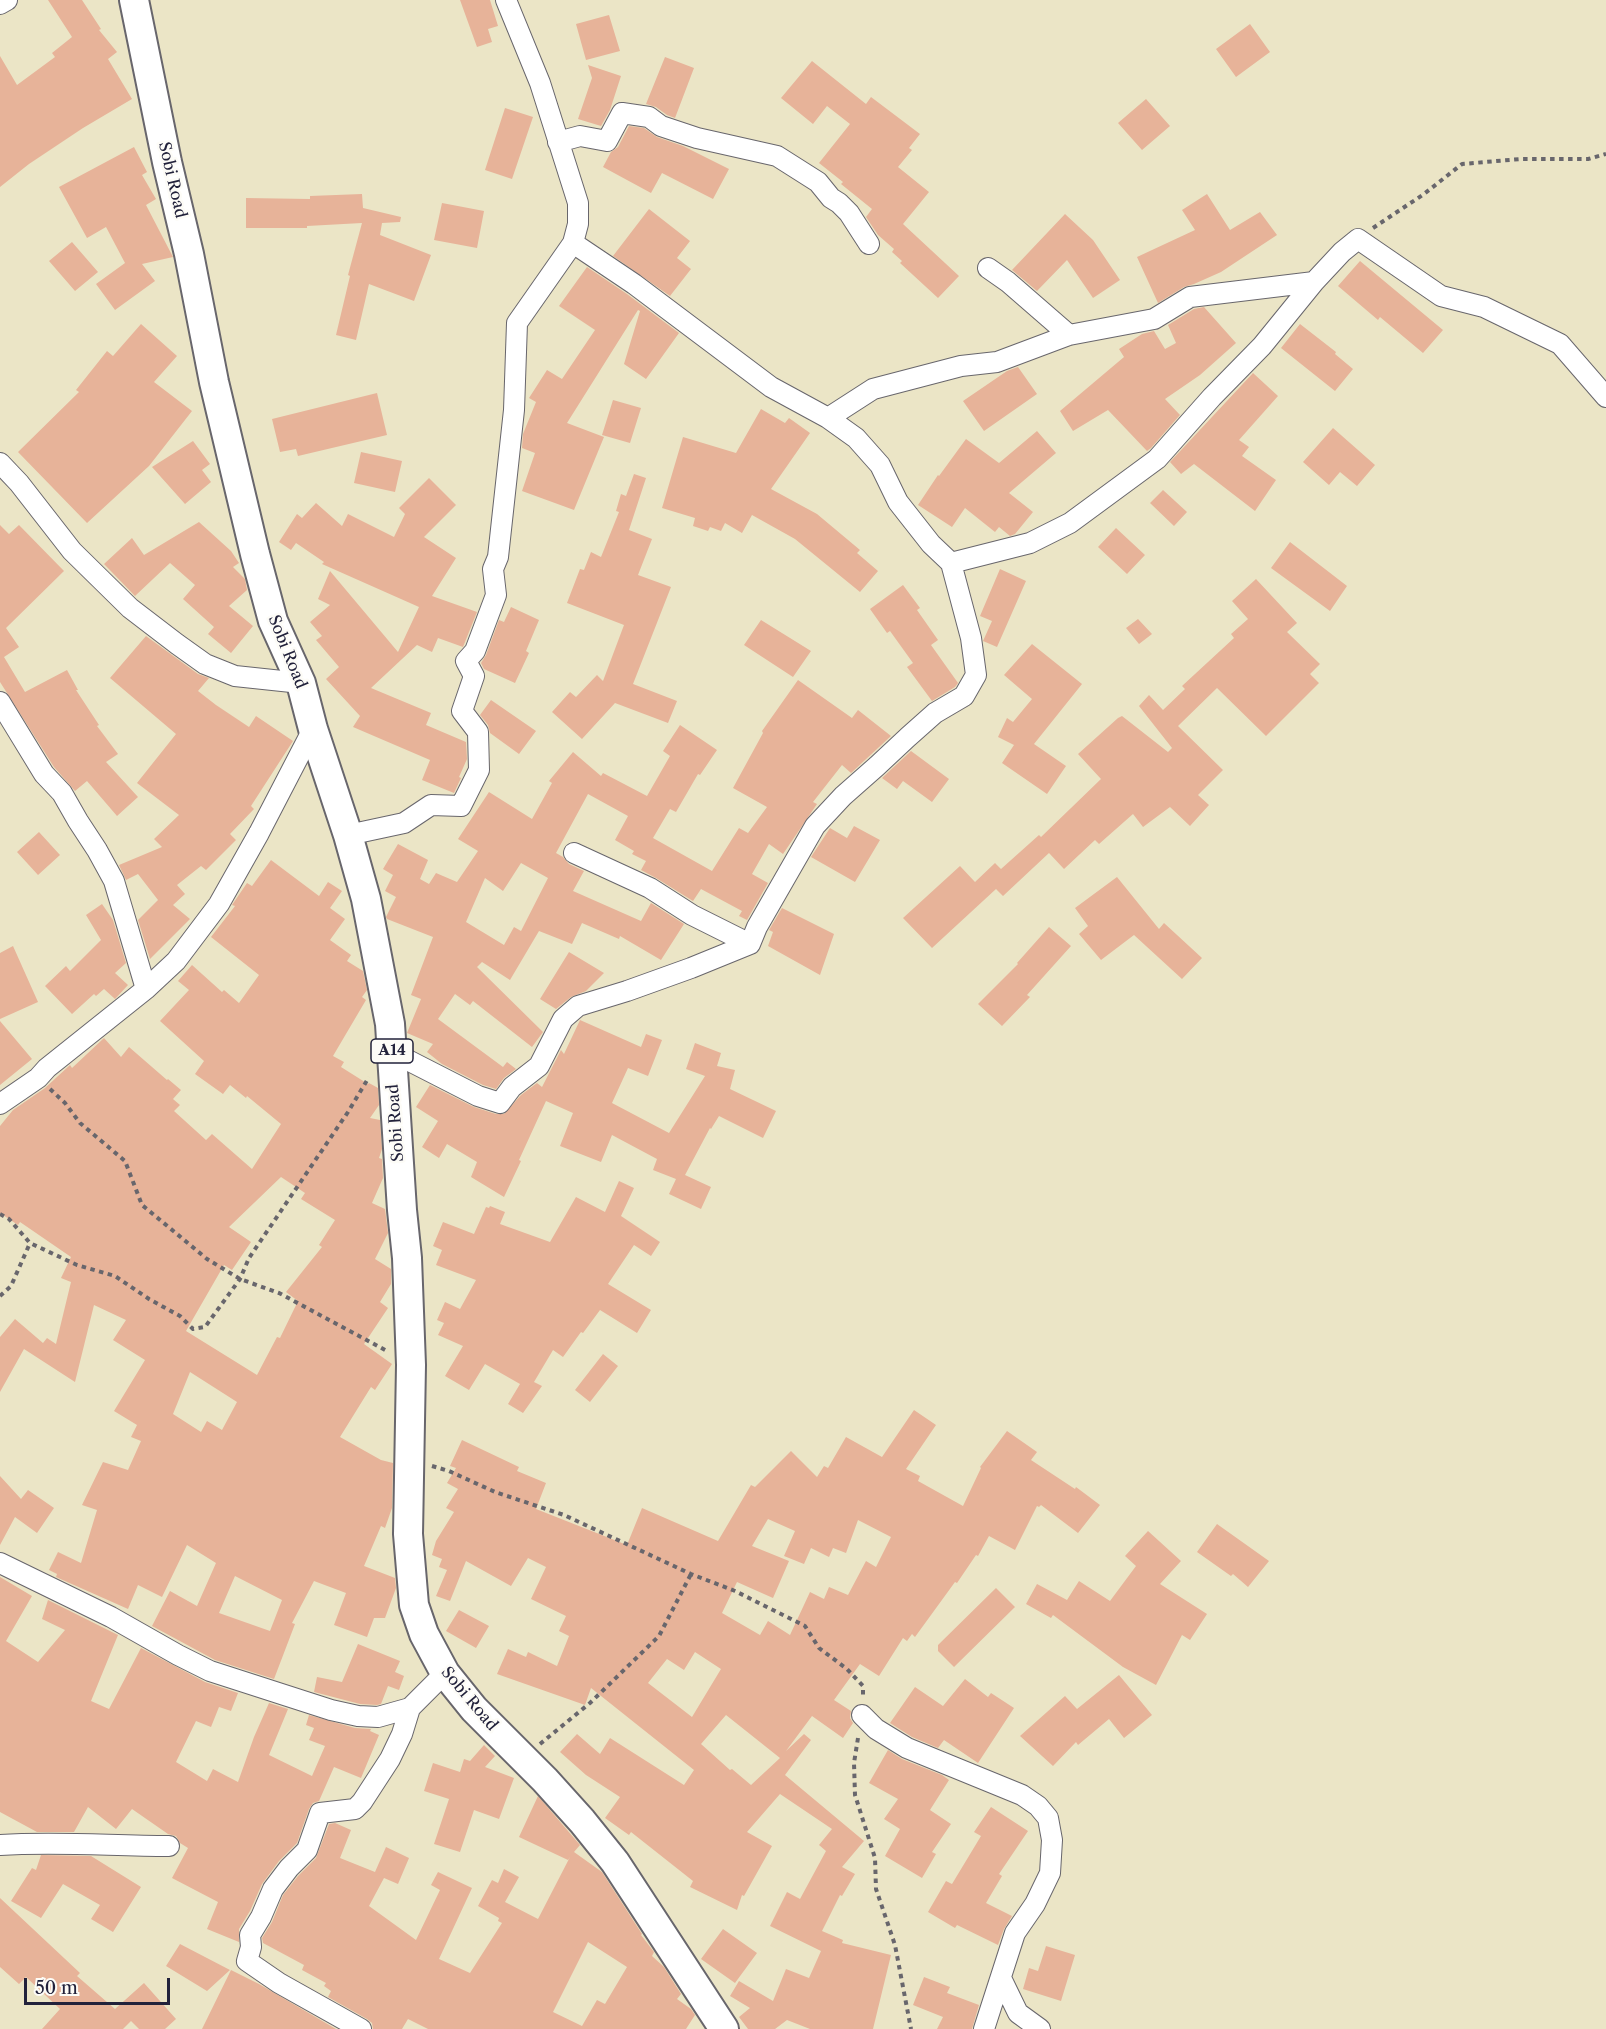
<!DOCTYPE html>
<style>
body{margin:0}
#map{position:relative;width:1606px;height:2029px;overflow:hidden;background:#ebe5c6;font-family:"Libre Caslon Text",serif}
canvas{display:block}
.scale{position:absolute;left:24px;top:1978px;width:146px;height:27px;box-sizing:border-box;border:3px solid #22223b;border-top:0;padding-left:8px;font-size:18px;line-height:21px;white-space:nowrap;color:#22223b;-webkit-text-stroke:4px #fdfcf7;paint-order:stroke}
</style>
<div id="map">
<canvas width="1606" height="2029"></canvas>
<div class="scale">50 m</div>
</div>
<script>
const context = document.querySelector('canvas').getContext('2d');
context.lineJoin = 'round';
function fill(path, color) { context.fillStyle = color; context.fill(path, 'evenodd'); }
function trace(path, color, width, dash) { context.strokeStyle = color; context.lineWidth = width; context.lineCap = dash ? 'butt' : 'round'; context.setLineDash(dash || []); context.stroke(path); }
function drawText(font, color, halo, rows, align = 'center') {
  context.font = font + ' "Libre Caslon Text",serif'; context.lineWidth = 5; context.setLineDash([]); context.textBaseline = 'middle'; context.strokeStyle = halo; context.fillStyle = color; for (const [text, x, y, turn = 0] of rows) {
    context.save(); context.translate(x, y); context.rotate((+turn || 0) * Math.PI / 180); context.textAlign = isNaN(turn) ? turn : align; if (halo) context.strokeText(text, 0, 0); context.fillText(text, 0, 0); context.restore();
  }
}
fill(new Path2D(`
 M48,0h34l19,29 -2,1 18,22 -9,7 24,40 -49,29 -54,36 -29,23v-131l17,29 38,-28 -3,-4 20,-16z
 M460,0h30l8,26 -10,3 4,13 -15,5z
 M609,15l11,36 -34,9 -10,-36z
 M1250,24l20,28 -34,25 -20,-28z
 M665,57l29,11 -19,50 -8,-3 -11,-8 -10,-3z
 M812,61l54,43 5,-7 49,37 -11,14 3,2 -14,17 31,25 -26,32 56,52 -21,22 -38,-35 2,-2 -10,-9 2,-3 -16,-14 -12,-18 6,-8 -31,-25 2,-2 -24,-19 31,-39 -23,-18 -14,18 -32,-26z
 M588,65l33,11 -11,34 -9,16 -23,-7 14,-41z
 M1146,99l24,27 -28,24 -24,-27z
 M505,108l28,9 -21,62 -27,-9z
 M629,126l15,2 13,9 26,9 46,23 -16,30 -51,-26 -11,20 -48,-26 8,-15 7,-5z
 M134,147l13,25 -5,3 14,24 -10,6 27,52 -31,7 13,17 -40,29 -19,-26 29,-21 -19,-36 -19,11 -28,-51z
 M362,194l1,14 38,9 -1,5 -18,1 -2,12 51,20 -17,46 -45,-17 -13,56 -20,-5 14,-59 -2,-1 14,-52 -55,3v2h-61v-30l64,1v-3z
 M1207,194l23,36 30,-18 17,23 -56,37 -27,12 -10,3 -26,16 -21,-46 58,-27 -13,-20z
 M442,203l42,8 -7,37 -43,-8z
 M649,209l41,32 -13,17 14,11 -21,27 -57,-40z
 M1065,214l28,26 27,40 -27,18 -26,-38 -30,31 -25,-21z
 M72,242l26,30 -23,19 -26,-30z
 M1360,261l83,69 -20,23 -43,-36 -2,3 -40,-34z
 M587,267l40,27 52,39 -33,46 -22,-15 16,-53 -2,-1 -71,113 37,14 -30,73 -52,-19 13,-38 -13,-5 1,-14 13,-32 -7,-4 18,-28 15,9 33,-49 -36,-24z
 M1204,307l32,36 -36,32 -35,24 15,16 -29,33 -4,3 -39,-41 -35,21 -13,-20 64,-54 -5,-8 23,-15 12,-3 11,18 11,-6 -8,-18 26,-16z
 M141,324l36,32 -23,26 38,29 -43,55 -62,57 -69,-71 61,-60 -3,-2 31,-39 6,5z
 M1300,324l36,28 -1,2 18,15 -18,22 -54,-43z
 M1018,367l19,27 -53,37 -21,-30 44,-30z
 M1253,373l25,23 -39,44 10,7 -7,9 34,24 -21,31 -61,-47 -13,10 -11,-12z
 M377,393l10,42 -89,21 -2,-7 -16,3 -8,-33z
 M613,400l28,8 -11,35 -28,-8z
 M761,409l24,14 4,-5 21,15 -39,56 46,25 43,36 -3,3 21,18 -18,21 -65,-53 -43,-24 -10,18 -17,-10 -4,8 -11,-4 -2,4 -15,-5 2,-8 -33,-10 21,-71 53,16z
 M1333,428l42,37 -18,21 -17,-14 -11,13 -26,-23z
 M1037,431l19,22 -47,40 24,19 -18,22 -5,2 -11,-9 -4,5 -30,-24 -13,19 -34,-22 20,-30 1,1 27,-37 33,24z
 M193,441l17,23 -8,6 9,12 -26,22 -33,-37z
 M361,452l41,9 -7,31 -41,-9z
 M634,474l12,4 -17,52 23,9 -14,36 33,12 -38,97 44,17 -9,22 -53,-20 -33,36 -30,-27 18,-20 6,5 21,-22 6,6 21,-56 -57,-22 13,-34 4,1 7,-18 10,5 18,-45 -3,-1 5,-17 5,2z
 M429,478l27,27 -32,32 32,21 -24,38 45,16 -14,35 -25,-9 -6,14 -15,-7 -46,43 60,25 -5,12 40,17 1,17 -8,18 2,1 -7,15 -32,-13 8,-20 -77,-33 7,-11 -34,-37 13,-12 -23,-27 6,-4 -12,-14 20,-17 -12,-6 12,-28 68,81 21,-45 -97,-43 2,-2 -28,-19 -5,7 -12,-8 18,-28 5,4 14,-15 26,23 6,-12 46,23 11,-23 -6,-6z
 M1163,490l24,22 -13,14 -24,-23z
 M199,522l32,29 8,12 -6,4 12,12 2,11 -18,16 24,20 -22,27 -23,-19 6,-7 -31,-28 12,-14 -25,-22 -35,33 -31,-32 28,-26 12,17z
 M0,525l9,9 10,-9 45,46 -58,57 13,19 -15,10 21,35 42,-22 11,20h-2l23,35 -2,1 21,28 -12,8 32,35 -21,19 -30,-35 -12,10 -21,-24 -54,-85z
 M1116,528l29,27 -18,19 -29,-27z
 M1290,542l57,44 -17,25 -59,-43z
 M1000,569l26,12 -29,66 -14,-6 9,-20 -12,-5z
 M1256,579l41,44 -10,9 33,32 -10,10 9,9 -53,53 -49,-48 -39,38 45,44 -25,25 11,10 -19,21 -20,-19 -27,20 -10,-13 -34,30 -4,-4 -31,29 -15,-16 -46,43 -7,-7 -64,59 -29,-30 57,-52 15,16 20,-19 6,6 38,-34 2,2 60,-58 -23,-25 40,-36 4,-2 46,36 4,-4 -33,-42 10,-11 14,15 22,-21 -3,-3 52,-48 -3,-4 17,-15 -16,-18z
 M903,585l17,23 -3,2 21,30 -7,5 27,38 -3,4 -23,14 -25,-34 6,-4 -23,-32 -3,2 -17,-24z
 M511,607l28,13 -13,31 3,2 -14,30 -31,-14 -3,-6 5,-8 13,-35 5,2z
 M1138,619l14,15 -13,10 -13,-16z
 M761,620l50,31 -18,26 -49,-32z
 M146,636l52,38 11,4 -11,13 18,14 33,22 7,-11 37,25 -42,65 3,3 -24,25 6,6 -30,30 -5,-4 -24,19 8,9 -12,11 17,14 -40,40 -12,-39 20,-20 -20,-26 -12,6 -7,-15 43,-18 -8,-8 25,-24 -42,-32 39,-49 -66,-56z
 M1032,644l50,40 -48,60 32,22 -19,28 -45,-31 12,-18 -16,-8 9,-19 6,4 19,-23 -28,-24z
 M798,680l54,38 6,-8 33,26 -40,37 -9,-8 -29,37 4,2 -34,50 -14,-10 -17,30 16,9 -21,37 -8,-4 3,-5 -41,-22 -8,12 -37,-23 -15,-8 5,-9 -14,-7 2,-3 -19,-11 13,-24 -40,-22 -32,59 7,4 6,7 15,7 -11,20 68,30 10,-18 33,21 -23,36 -41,-24 -1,3 -37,-16 -10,21 -33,-13 -29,49 -28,-18 -5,5 66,65 -11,15 -59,-46 -3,4 -15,-11 -17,25 65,48 4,-5 9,7 -12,9 -8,11 -13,-4 -41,-21 -15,-12 6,-8 -26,-11 14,-34 -10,-4 22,-58 -46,-18 -1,-2 10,-20 -11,-6 8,-16 -10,-6 15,-25 30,16 -8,19 9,5 7,-11 21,9 21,-31 -20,-12 31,-47 43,27 20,-36 -3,-2 24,-29 28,24 2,-3 44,23 23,-40 -7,-5 17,-26 37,25 -17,25 -2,-1 -22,38 -6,-3 -17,29 59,33 27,-43 9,5 19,-26 -34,-19 30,-55 -1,-2zM521,863l27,15 -27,53 -7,-4 -10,18 -38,-23 19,-44 18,13z
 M491,700l45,31 -17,23 -29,-21 -2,-8 -8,-10z
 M911,751l38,28 -17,23 -29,-21 -6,8 -15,-11z
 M854,826l26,14 -25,42 -44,-25 19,-29 17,10z
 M39,832l21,23 -22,20 -21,-23z
 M271,860l48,36 9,-14 14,9 -12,17 15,11 -15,21 21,15 -4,6 16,10 4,19 -5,7 4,3 -33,56 11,6 -3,5 27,17 1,-1 9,5 1,17 -9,13 10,2 2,29 -3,9 3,1 1,19 -11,25 13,6 3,24 -13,26 16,10v15l-11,18 8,6 -24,36 28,20 -17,26 -4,-3 -31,50 41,23 12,3 -1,45 -7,20 -4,-2 -17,40 31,12 1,10 -11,30h-11l-7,19 -33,-12 12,-32 -32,-12 -22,42 3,1 -21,55 -59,-19 -63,-34 18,-35 27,15 19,-43 -29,-18 -25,52 -24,-12 -10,24 -72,-32 1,-3 -8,-4 9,-18 23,11 16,-53 -15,-5 21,-43 25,8 13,-29 -10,-4 6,-12 -23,-14 31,-51 -32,-20 13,-20 -32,-15 -19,77 -51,-33 -24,43v-55l15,-18 28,24 4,-5 9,6 15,-62 -10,-4 10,-21 -51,-35 -2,3 -18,-12v-87l13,-16 32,-22 25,-23 2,3 32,-30 17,19 8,-10 38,33 1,-1 13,11 -8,9 7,6 -6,6 32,29 6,-6 40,35 29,-45 -34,-28 -1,2 -16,-13 -7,9 -28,-20 9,-13 -44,-40 29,-31 -11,-9 14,-16 30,27 2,-2 15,13 20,-28 -48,-38 24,-31 -3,-1 15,-22 5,3zM281,1177l24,16 -4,6 34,21 -16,25 3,2 -36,45 12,9 -18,37 -3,-1 -20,38 -71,-44 38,-66 8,5 19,-28 -22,-15zM190,1372l47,30 -15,28 -15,-9 -6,11 -28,-18zM235,1576l47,24 -12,31 -51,-18z
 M1117,877l42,52 5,-6 38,35 -20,21 -48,-44 -33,25 -22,-26 9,-8 -13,-18z
 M102,904l11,16 13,43 -11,10 13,12 -13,14 -11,-10 -8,7 -2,-2 -22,20 -27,-28 21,-20 4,5 31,-31 -15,-25z
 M782,908l52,26 -14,41 -52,-29 5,-14 -4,-2z
 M1049,927l22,19 -44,49 3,2 -28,29 -24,-22 40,-40 -1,-1z
 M13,946l25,56 -38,17v-66z
 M569,952l35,21 -18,18 -15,6 -15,12 -16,-10z
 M580,1020l61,27 5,-13 16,6 -14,36 -20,-8 -16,35 57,30 36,-57 -19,-7 9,-26 26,10 -4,13 18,4 -5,19 46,22 -13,27 -44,-22 -8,13 -1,-1 -25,47 26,12 -10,22 -32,-15 7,-15 -23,-9 4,-11 -45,-24 -11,27 -41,-16 13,-33 -27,-12 -27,59 2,1 -17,36 -33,-20 6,-15 -30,-18 -8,14 -17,-11 16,-26 -22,-14 14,-22 44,22 22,7h8l17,-19 16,-12 5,4 19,-37 3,4z
 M0,1021l32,38 -32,26z
 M619,1181l15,7 -13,28 39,26 -9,14 -17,-11 -26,39 43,26 -14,23 -37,-23 -17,23 -2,-1 -18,25 -10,-7 -19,32 8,4 -19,27 -15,-9 12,-20 -35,-20 -16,26 -24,-14 18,-30 -25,-11 6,-12 -7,-3 8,-18 15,7 16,-29 -40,-15 6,-15 -9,-4 10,-24 31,12 12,-27 3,1 1,-2 15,6 -5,12 50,18 26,-45 29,15z
 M603,1354l15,12 -28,36 -15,-12z
 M914,1410l22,15 -30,44 14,7 -2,5 45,25 18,-38 -1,-1 27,-36 30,21 -6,8 44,29 1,-2 24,18 -22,28 -37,-28 -2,2 -2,-1 -22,44 -26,-14 -11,20 -2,-1 -19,28 -2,-1 -40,55 -3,-3 -5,7 -4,-3 -24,38 -19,-12 -26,36 17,11 -1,7 3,5 -10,15 -31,-22 -26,35 18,-17 7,6 -26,35 79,66 -22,26 13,7 -13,22 -2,-1 -18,36 21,9 -1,3 49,12 -18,74h-63l-23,-9 -12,9h-27l-9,-12 11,-9 -20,-12 9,-15 34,20 13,-32 23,9 12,-27 -51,-25 17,-34 13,7 26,-48 -7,-6 13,-16 -52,-35 -33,38 25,14 -28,50 -2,-1 -5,15 -47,-23 3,-6 -62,-49 -2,3 -24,-17 15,-21 -34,-22 -26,-23 17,-18 23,20 10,-16 74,47 10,-15 -103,-82 -6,17 -88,-31 11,-25 18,8 2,-5 29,14 12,-30 -10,-5 7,-15 -35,-17 15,-32 -18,-9 -17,28 -45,-25 -16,40 -14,-5 11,-26 -8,-3 3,-8 -10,-4 4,-14 18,-29 -8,-4 12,-19 -11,-6 9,-15 -6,-2 12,-26 57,27 -2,4 29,12 -10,26 91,36 15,-37 76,33 33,-56 4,2 36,-36 26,26 7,-11 4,2 18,-31 36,20zM768,1519l27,12 -11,25 20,8 7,-16 18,9 4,-9 13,5 12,-33 33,17 -15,30 -10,-6 -18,34 -19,-8 -5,12 -14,-7 -20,43 -22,-14 -8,14 -38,-22 15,-31 36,16 16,-37 -37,-15zM695,1652l26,17 -29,48 -44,-34 19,-24 17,11zM726,1715l54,43 -29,27 -19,-16 -2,1 -29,-26z
 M0,1476l21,23 7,-9 26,18 -17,25 -22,-16 -15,28z
 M1217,1524l52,37 -21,26 -15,-13 -2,2 -34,-24z
 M1148,1531l33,30 -21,23 47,30 -17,26 -8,-5 -26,50 -33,-18 -70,-52 -2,3 -25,-14 11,-20 30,16 12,-19 31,20 26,-35 -11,-10z
 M0,1577l32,19 -26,45 32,21 27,-32 -23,-11 6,-19 70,35 -27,66 18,8 32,-61 64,34 33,11 -7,18 -12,-4 -8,20 -15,-6 -20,41 31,19 6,-12 25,13 16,-45 15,-34 19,6 -19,46 43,21 13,-30 -16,-6 5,-12 -8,-3 3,-10 46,13 16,1 -1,2 9,4 -18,43 -27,-11 -15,34 -6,2 -4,6 -12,34 -18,18 -17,23 -12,27 -11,18v13l-32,-13 11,-27 -46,-24 16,-30 -8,-5 -4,-7 -8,-2 -36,-25 -16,20 -28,-22 -14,25h-37l-37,-20z
 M996,1588l19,19 -61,60 -16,-16v-6z
 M459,1610l30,16 -13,22 -30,-17z
 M358,1644l42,17 -5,11 9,4 -5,14 -11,-4 -7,18 -4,1 -17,-1 -46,-12 3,-15 25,5z
 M1119,1675l33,40 -28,23 -15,-19 -31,26 -2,-3 -23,24 -33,-30 45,-40 12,13z
 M965,1679l23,18 3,-4 23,15 -36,55 -34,-23 -6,8 -26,-11 -22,-14 25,-36 28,19z
 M484,1745l11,11 -10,11 29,11 -15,41 -25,-9 -14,42 -26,-8 15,-45 -25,-8 9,-28 27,9 4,-13 6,2z
 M888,1750l14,9 40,16 7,5 -19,30 21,14 -19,28 4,2 -14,24 -37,-22 15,-27 -16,-10 14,-20 -29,-16z
 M538,1796l42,49 -6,7 28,20 40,62 -1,1 13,17 -2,4 12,11 17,27 -4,5 14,10 4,6 -9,14h-258l-20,-10 -6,10h-29l-1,-6 -5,-4 -39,-22 3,-6 -7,-5 2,-3 -24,-13 2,-5 -41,-22 -1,-5 10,-16 11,-27 15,-19 18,-18 13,-34 6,-1 16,7 -11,28 35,14 11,-25 23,11 -11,26 -14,-6 -15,28 47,34 24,-50 -9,-5 7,-13 34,16 -33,71 31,14 32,-50 -4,-2 1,-3 -21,-12 14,-26 6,3 6,-14 15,8 -14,25 33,17 32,-62 -2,3 -49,-23zM588,1942l39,25 -22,37 -8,-4 -15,26 -29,-14z
 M991,1807l37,24 -29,43 3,2 -16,27 26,13 -8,13 -6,16 -41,-20 -2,3 -27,-16 18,-31 6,3 29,-48 -7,-4z
 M41,1855l50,1 50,31 -28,45 -22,-13 9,-14 -37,-21 -22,34 -30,-17 21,-33 4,2z
 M0,1898l80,75 -3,3 38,33 29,-26 32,36 -11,10h-26l-8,-8 -8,8h-81l18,-20 -34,-32 -7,7 -19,-17z
 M723,1929l34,24 -22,30 -34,-24z
 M180,1944l50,26 -23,21 -41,-25z
 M1046,1946l29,9 -14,46 -38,-12 6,-21 9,3z
 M231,1970l28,14 77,45h-134z
 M924,1977l26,10 -3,6 32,12 -7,24h-35l6,-12 -30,-12z`), '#e7b399');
const minor = new Path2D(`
 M506,0l34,83 38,120v21l-5,19 61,41 137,103 57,31 28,20 24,27 18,37 33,42 20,19 79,-20 40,-20 87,-64 55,-62 50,-51 52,-64 28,-30 16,-13 83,57 43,11 76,37 46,53
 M0,4l7,-4
 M558,142l22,-6 27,5 15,-28 27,4 12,9 36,12 80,18 41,26 13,16 8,5 10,10 20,31
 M988,268l20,14 61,53
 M828,418l45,-29 88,-23 36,-4 72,-27 85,-16 36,-22 124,-15
 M0,463l19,20 53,68 58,57 47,36 28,20 30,12 66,7
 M0,702l44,72 18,19 16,28 19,29 17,31 32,108
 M348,835l56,-12 27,-18 30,1 18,-36 -1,-38 -16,-21 12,-35 -8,-15 9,-10 21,-56 -3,-26 5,-12 16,-147 3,-87 56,-80
 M574,853l76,35 42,27 58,29
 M392,1052l86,44 22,7 12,-16 27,-21 24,-47 15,-13 49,-15 64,-23 59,-24 7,-17 58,-101 28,-30 34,-30 31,-29 27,-24 29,-17 12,-21 -5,-37 -20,-75
 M0,1104l38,-26 9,-10 99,-79 30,-28 43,-57 40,-71 54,-104
 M0,1563l111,54 67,38 32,16 121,39 27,6 20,1 32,-9 35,-35
 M862,1715l14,14 31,19 115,47 16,11 10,12 4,22 -2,33 -15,31 -20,29 -31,96
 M0,1845c56,-4 112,1 169,1
 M1001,1978l17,35 22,16
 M361,2029l-82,-46 -32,-22 4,-14 -1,-12 11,-18 12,-28 16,-21 18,-18 13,-37 35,-4 7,-7 28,-43 12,-25 8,-26`);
const highway = new Path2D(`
 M134,0l33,162 22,92 25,128 41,172 18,67 28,62 12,46 35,106 18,64 24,125 12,186 5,48 4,107 -3,169 6,71 10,29 21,39 29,36 71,71 37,41 33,41 109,167`);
trace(minor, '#68666c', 22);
trace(highway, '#68666c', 32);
trace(new Path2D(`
 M1373,228l51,-34 38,-30 59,-5h67l18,-5
 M50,1089l15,14 15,20 45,38 17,44 65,54 33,20 39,14 108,58
 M0,1214l9,5 21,24 47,22 38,11 34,23 31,17 13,13 12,-2 35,-48 9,-21 99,-146 21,-35
 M0,1296l11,-10 19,-43
 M432,1466l17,5 46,21 69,23 127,59 44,17 70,35 14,22 28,21 16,17v12
 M858,1738l-4,25 1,32 20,63 1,31 19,56 16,84
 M540,1744l50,-41 69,-67 32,-62`), '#68666c', 4, [4.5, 4.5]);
trace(minor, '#fff', 20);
trace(highway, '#fff', 28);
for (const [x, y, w] of [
 [392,1051,42]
]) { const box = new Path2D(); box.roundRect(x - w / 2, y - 12, w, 24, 4.5); context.fillStyle = '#fdfcf7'; context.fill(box); trace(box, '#22223b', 1.5); }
drawText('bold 15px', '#22223b', null, [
 ["A14",392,1051]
]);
drawText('16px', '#22223b', '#fdfcf7', [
 ["Sobi Road",172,180,77],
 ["Sobi Road",287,652,68],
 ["Sobi Road",396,1123,-94],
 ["Sobi Road",469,1699,50]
]);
</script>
